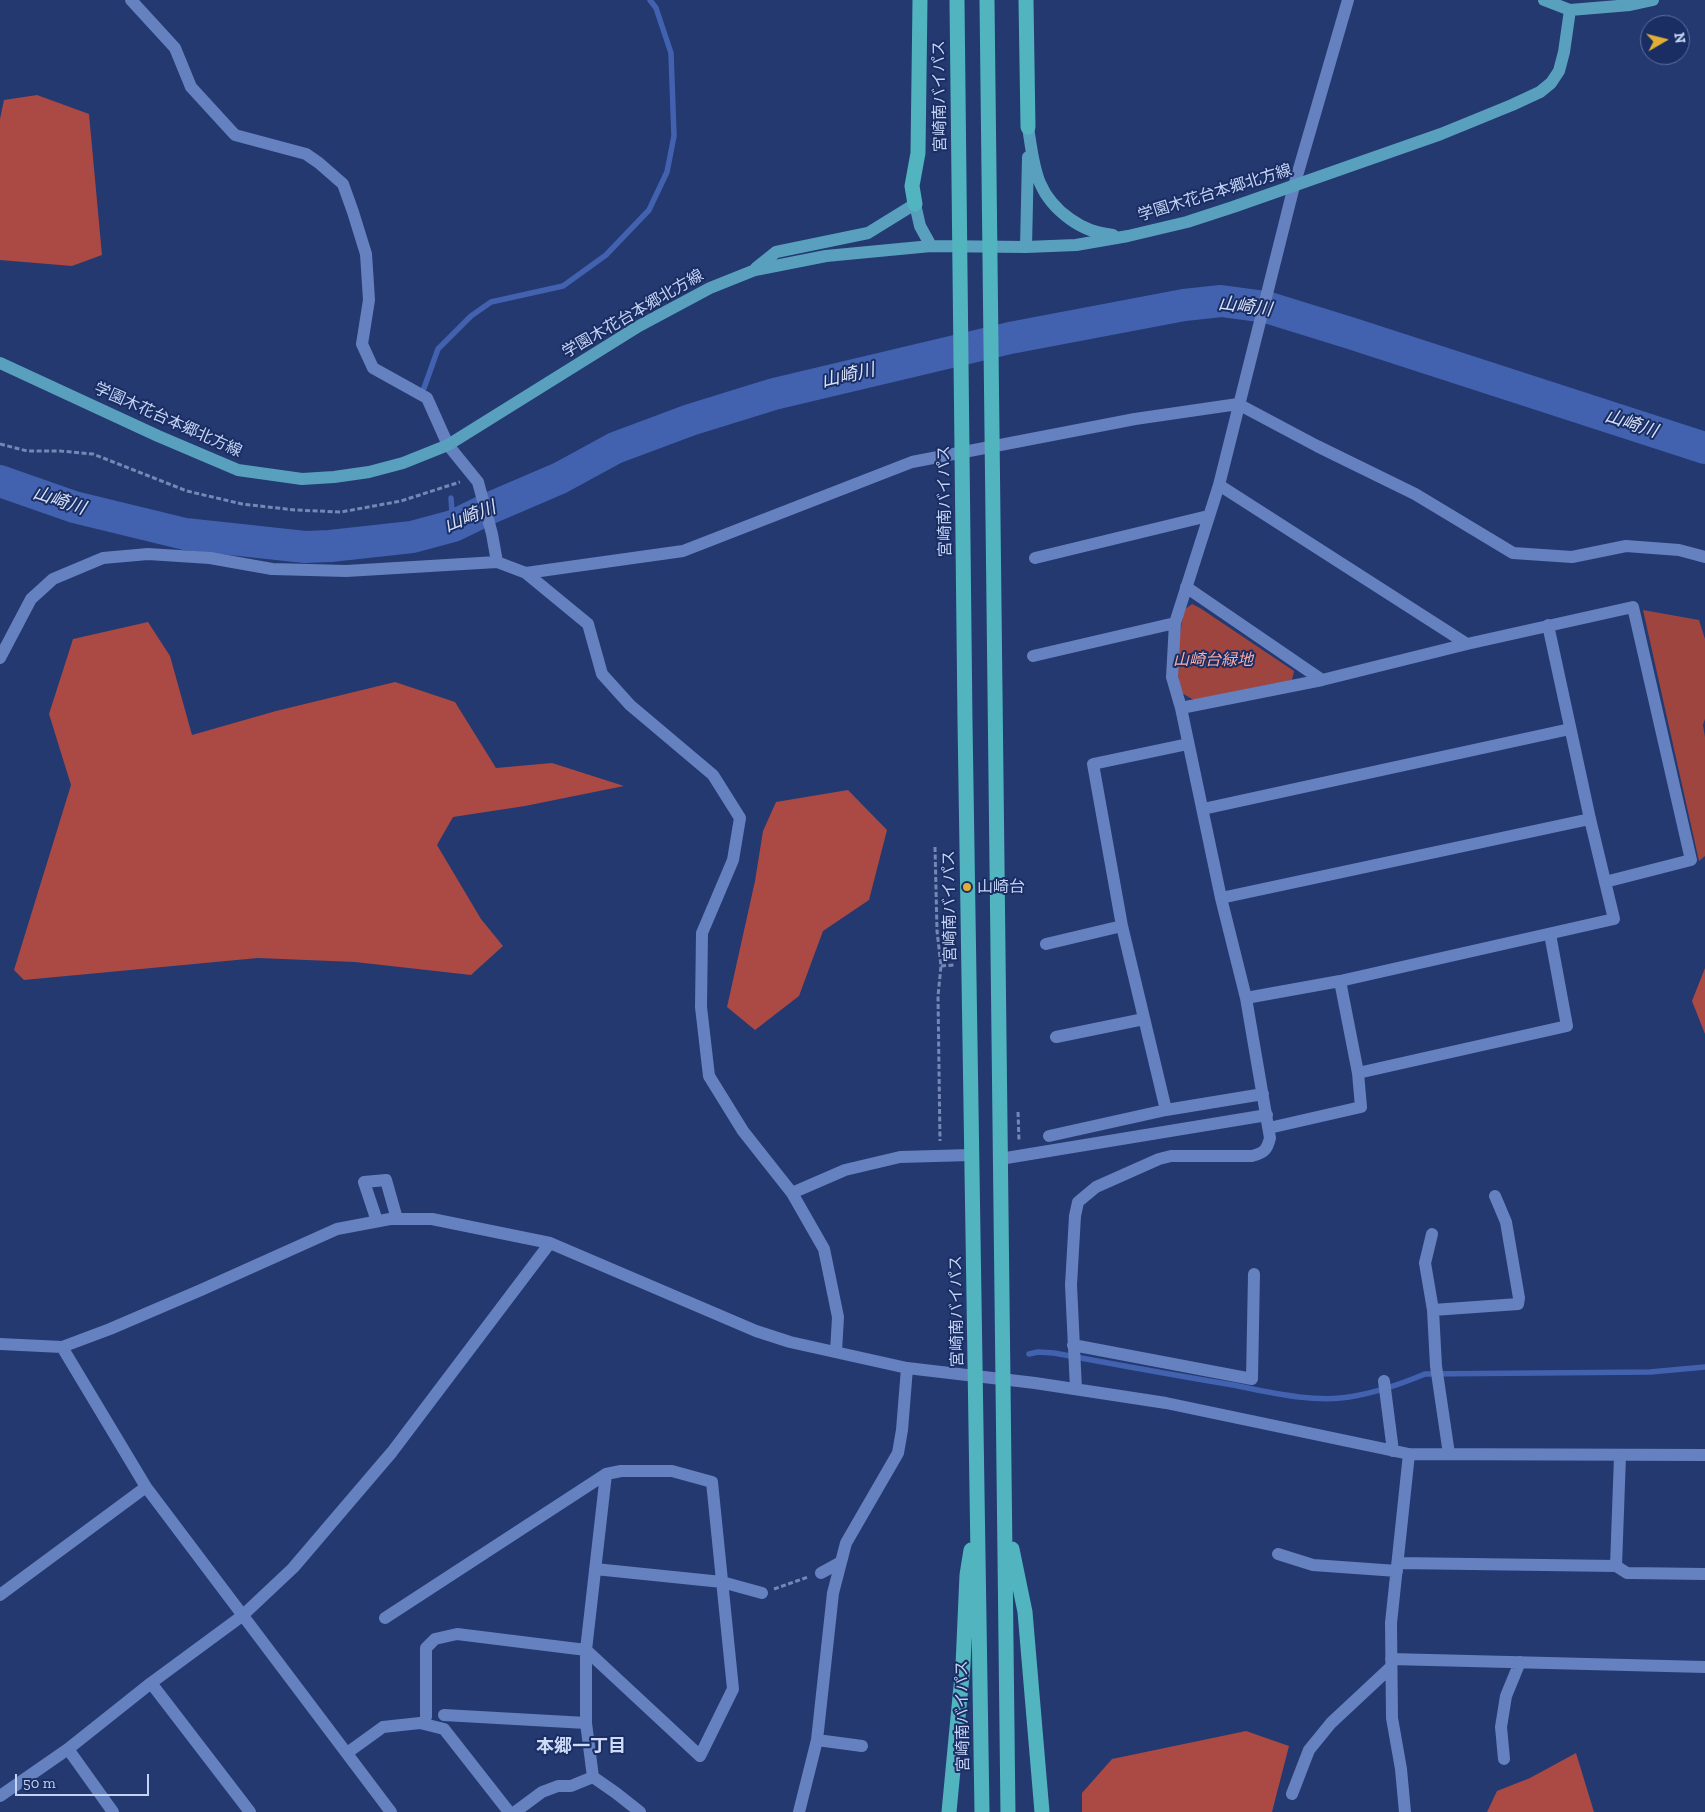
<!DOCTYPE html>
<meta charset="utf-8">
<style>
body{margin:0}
#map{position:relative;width:1705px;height:1812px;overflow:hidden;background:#233970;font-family:"Zilla Slab",serif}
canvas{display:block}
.north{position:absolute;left:1640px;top:15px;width:50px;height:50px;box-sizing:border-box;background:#1a2e64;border:1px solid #5e709e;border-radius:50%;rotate:82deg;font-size:14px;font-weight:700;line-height:20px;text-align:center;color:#c4d3f5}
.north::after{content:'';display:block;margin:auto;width:18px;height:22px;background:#e1af34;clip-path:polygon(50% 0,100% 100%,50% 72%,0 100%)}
.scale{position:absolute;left:15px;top:1774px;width:134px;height:22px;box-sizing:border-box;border:2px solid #c4d3f5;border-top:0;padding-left:6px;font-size:15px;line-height:18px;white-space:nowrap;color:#c4d3f5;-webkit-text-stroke:4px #1a2e64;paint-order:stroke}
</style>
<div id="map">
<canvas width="1705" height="1812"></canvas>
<div class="north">N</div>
<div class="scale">50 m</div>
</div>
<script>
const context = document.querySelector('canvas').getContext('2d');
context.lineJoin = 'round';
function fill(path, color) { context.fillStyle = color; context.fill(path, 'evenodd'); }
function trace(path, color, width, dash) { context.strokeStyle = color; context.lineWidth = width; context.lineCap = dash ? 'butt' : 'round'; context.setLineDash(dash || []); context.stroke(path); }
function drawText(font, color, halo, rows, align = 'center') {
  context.font = font + ' "Zilla Slab","Noto Sans JP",serif'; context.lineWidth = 4; context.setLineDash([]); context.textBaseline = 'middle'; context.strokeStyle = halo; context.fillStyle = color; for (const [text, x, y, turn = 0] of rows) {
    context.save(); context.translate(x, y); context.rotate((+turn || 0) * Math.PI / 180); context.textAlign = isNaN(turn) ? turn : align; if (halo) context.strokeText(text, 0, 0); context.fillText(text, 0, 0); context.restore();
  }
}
fill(new Path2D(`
 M1192,604l8,4 94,63 -2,9 -98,20 -14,-8 -4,-36 8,-46z
 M1643,610l56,10 6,19v80l-2,6 2,12v119l-6,5z`), '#9e4540');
fill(new Path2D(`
 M37,95l52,19 13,141 -30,11 -72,-6v-141l4,-19z
 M148,622l22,34 22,79 84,-24 119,-29 60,20 41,66 56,-5 72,23 -99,20 -72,11 -16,28 44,74 22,27 -32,29 -116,-13 -97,-4 -234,22 -10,-10 57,-185 -22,-71 24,-75z
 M848,790l39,40 -18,70 -46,31 -24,65 -44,34 -28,-23 28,-126 8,-50 13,-29z
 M1705,968v66l-13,-33z
 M1246,1731l43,15 -17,66h-190v-19l30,-34z
 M1576,1753l18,59h-107l10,-21 33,-13z`), '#ab4944');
trace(new Path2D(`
 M424,388l14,-39 33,-33 20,-14 72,-16 43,-31 43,-45 18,-38 7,-36 -3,-83 -15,-45 -6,-8
 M451,498l2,28
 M1029,1354l9,-2 16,1c59,11 119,22 179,32 36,7 80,18 116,12 26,-4 52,-13 76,-23l225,-2 55,-5`), '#4262b0', 5.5);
trace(new Path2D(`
 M0,481l74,26 111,27 120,13 25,-1 82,-9 41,-11 37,-18 70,-30 55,-30 75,-28 84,-26 236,-56 174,-33 37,-4 45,6 84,26 355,115`), '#4262b0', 32);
trace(new Path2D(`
 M0,444l27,7h33l33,3 94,37 55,13 53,6 46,2 60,-11 59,-19
 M935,847l2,84 4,35 -3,30 2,145
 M941,966l13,-1
 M1018,1112l1,29
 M774,1589l34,-12`), '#7587b4', 3, [5, 2.5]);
trace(new Path2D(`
 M131,0l44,48 16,39 44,48 71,19 13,9 24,21 10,28 13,42 3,46 -7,44 11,24 54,30 21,47 30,37 14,52 5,28
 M1219,485l248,159
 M1035,558l173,-42
 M526,573l157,-22 229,-89 223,-43 103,-15 79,42 98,48 98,59 59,4 54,-11 53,4 26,7
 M1186,587l136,93
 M1033,656l142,-33
 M0,658l31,-59 22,-20 50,-21 45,-4 62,4 62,11 74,2 151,-9 29,11 62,51 14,50 28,31 83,70 27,43 -7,42 -31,73 -1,74 8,69 34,55 49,62 32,56 14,68 -2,35
 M1181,708l141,-28 145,-36 166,-37 58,253 -86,22
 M1203,809l367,-80
 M1221,898l369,-79
 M1046,944l76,-18
 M1246,998l94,-17 274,-62 -24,-100 -42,-194
 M1056,1037l88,-18
 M1358,1073l209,-47 -17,-92
 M1166,1110l-44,-184 -29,-162 95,-20
 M1269,1128l92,-21 -3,-34 -18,-92
 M1049,1136l117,-26 97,-16
 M1000,1159l267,-44
 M792,1193l53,-23 55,-13 71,-2
 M377,1221l-13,-39 22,-2 11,39
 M1432,1234l-7,29 8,47 3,56 13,88
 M1433,1310l85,-6 1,-6 -13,-76 -11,-26
 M0,1344l62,3 48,-18 91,-39 136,-61 53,-10h42l118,24 206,88 34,11 117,26 128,15 131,20 243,51 296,1
 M1073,1345l179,34 2,-105
 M62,1347l84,140 245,325
 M1384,1381l9,70
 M1076,1389l-5,-104 4,-69 3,-14 18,-15 63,-28 12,-3h81c12,-3 15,-6 18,-18l-24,-140 -25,-100 -40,-190 -9,-31 3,-54 44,-138 75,-299 54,-186
 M621,1471h51l40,11 21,207 -33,67 -114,-106 20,-176z
 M1278,1554l35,11 84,6
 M1398,1563l218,3 11,7 78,1
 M1616,1566l4,-110
 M595,1569l127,13 40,11
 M821,1573l20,-11
 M0,1595l146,-108
 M385,1618l221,-144
 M1391,1659l314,8
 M151,1683l99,129
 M444,1715l142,8
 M426,1717v-69l9,-9 22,-5 129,16v73l7,54
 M817,1740l45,6
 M68,1749l45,63
 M347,1753l36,-26 37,-4 24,6 65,83
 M1504,1759l-3,-32 5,-31 14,-34
 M1292,1794l17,-44 22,-27 60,-56
 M0,1796l68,-47 83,-66 91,-67 51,-48 99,-116 158,-209
 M515,1812l27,-20 16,-6h13l22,-9 23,16 24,19
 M799,1812l18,-72 16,-147 13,-50 52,-90 4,-23 5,-62
 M1405,1812l-4,-43 -9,-51 -1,-95 18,-169`), '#6681bf', 12);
trace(new Path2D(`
 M1544,0l26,10 60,-5 23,-5
 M1028,127c6,39 7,67 42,92 14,10 26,14 43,16
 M1026,247l2,-90
 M756,268l20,-16 92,-19 47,-29 5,22 11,20
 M0,363l158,73 80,34 64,9 32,-2 35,-5 34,-9 45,-18 191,-119 71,-38 45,-18 71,-14 105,-10 95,1 50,-2 52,-9 59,-14 46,-15 208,-73 71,-29 28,-13 11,-9 8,-12 5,-19 6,-42`), '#59a0bf', 12);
trace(new Path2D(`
 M957,0l8,721 17,1091
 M987,0l21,1812
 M1026,0l2,127
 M915,204l-3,-18 6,-33 2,-153
 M1012,1549l13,63 17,200
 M949,1812l14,-147 4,-90 4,-25`), '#51b4bf', 15);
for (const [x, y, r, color] of [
 [967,887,5,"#e1af34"]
]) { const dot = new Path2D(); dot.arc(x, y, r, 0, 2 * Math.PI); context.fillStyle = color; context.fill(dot); trace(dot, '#1a2e64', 2); }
drawText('16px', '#c4d3f5', '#1a2e64', [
 ["宮崎南バイパス",940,96,-91],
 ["学園木花台本郷北方線",1215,193,-17],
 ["学園木花台本郷北方線",633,314,-30],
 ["学園木花台本郷北方線",168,420,24],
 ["宮崎南バイパス",945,501,-91],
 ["宮崎南バイパス",950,906,-91],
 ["宮崎南バイパス",957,1311,-91],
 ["宮崎南バイパス",963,1716,-91]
]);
drawText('italic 16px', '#fcaca4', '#1a2e64', [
 ["山崎台緑地",1213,660]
]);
drawText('16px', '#c4d3f5', '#1a2e64', [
 ["山崎台",977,887]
], 'left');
drawText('italic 18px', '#d7e1f7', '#1a2e64', [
 ["山崎川",1245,307,7],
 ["山崎川",848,376,-13],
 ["山崎川",1631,424,18],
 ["山崎川",59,501,18],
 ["山崎川",470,517,-22]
]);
drawText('bold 18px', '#cfdcf7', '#1a2e64', [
 ["本郷一丁目",581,1747]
]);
</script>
